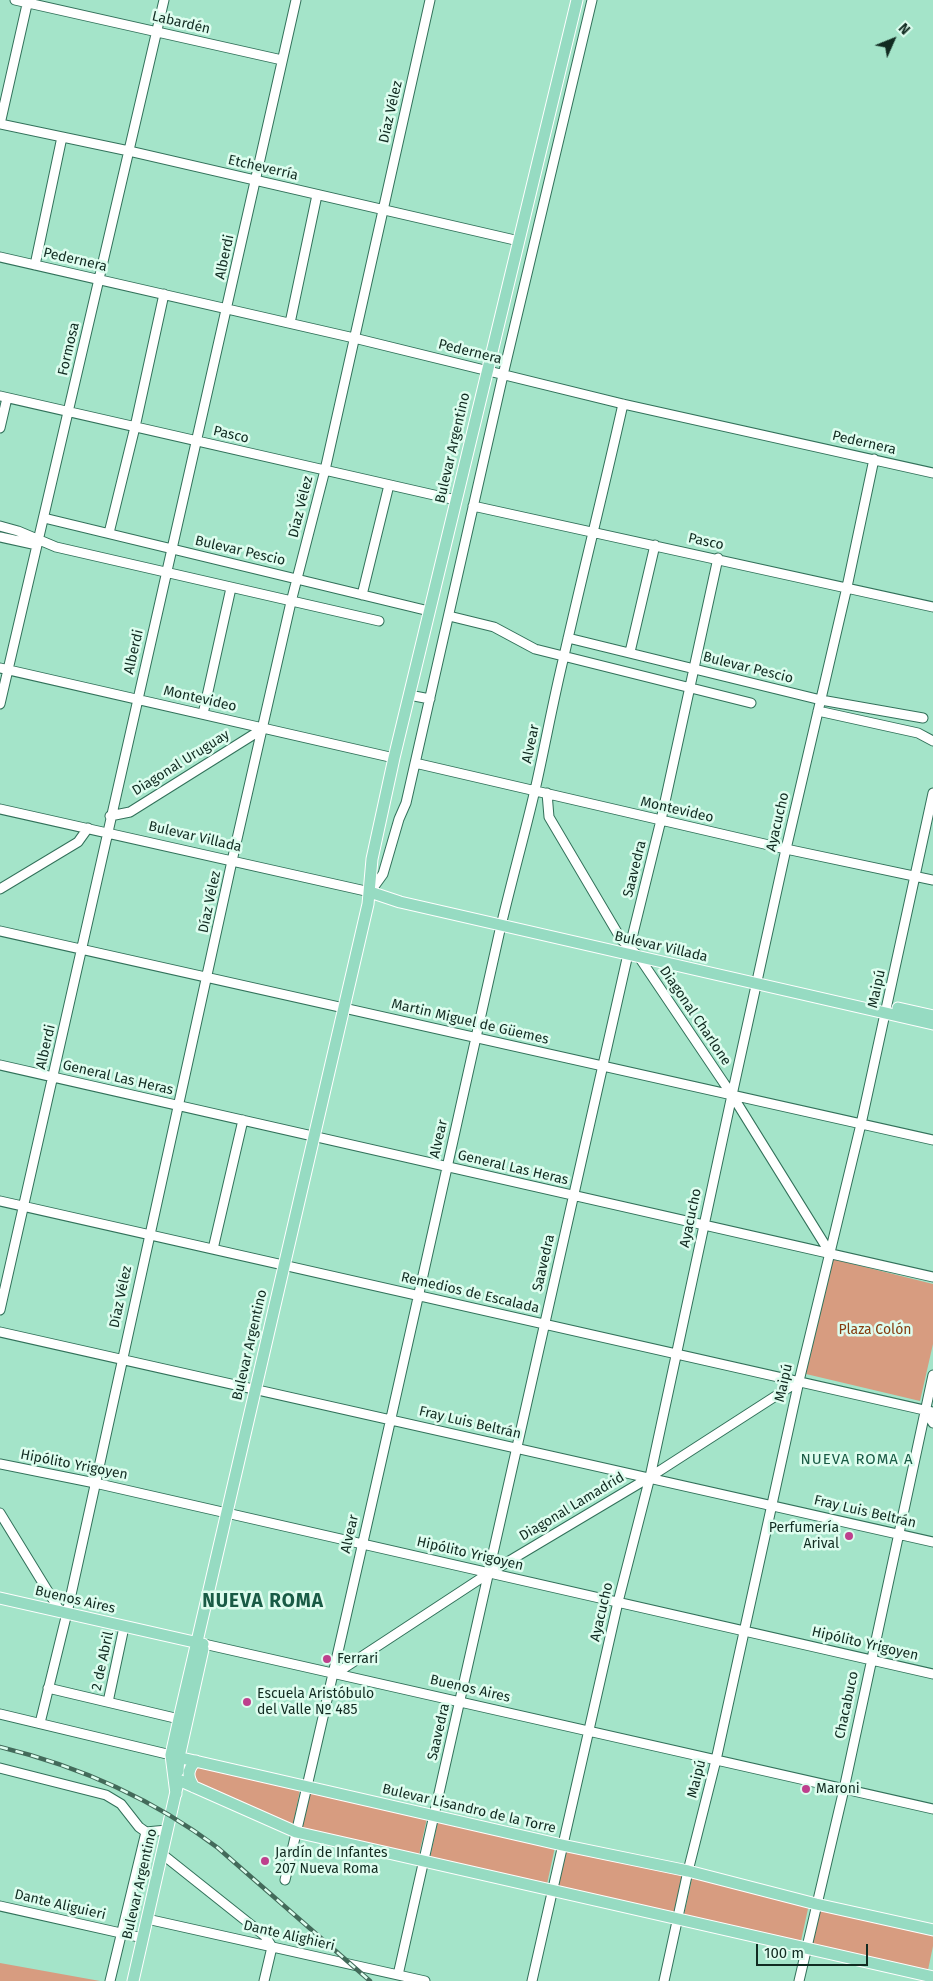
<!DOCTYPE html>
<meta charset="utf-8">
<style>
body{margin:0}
#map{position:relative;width:933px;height:1981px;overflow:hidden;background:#a4e4c9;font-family:"Fira Sans",sans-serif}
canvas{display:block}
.north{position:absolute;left:868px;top:15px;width:50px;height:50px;-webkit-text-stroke:4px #defdef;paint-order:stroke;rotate:46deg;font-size:14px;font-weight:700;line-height:20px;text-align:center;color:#112b21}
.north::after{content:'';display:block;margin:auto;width:18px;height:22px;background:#112b21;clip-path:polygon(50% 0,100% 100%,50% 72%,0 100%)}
.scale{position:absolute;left:756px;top:1944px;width:112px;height:22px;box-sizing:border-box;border:2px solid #112b21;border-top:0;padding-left:6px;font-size:15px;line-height:18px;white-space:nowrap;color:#112b21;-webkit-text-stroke:4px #defdef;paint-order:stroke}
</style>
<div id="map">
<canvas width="933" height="1981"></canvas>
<div class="north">N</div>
<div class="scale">100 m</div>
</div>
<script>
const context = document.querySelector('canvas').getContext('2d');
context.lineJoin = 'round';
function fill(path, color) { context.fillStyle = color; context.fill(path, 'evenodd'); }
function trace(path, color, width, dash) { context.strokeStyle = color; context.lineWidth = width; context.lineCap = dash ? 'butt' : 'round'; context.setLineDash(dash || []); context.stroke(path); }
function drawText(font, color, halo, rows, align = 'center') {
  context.font = font + ' "Fira Sans",sans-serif'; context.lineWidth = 5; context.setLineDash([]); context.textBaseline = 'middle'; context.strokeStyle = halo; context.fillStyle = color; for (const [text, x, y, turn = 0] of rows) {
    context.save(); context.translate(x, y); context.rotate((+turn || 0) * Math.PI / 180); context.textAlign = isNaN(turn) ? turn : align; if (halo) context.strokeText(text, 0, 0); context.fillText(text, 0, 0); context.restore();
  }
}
fill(new Path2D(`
 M833,1259l100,25v60l-13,57 -114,-27z
 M195,1766l105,24 -7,35 -99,-44 -3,-9z
 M309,1792l118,26 -8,37 -118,-26z
 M438,1821l117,26 -8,37 -117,-26z
 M565,1850l118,26 -9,37 -117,-26z
 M692,1878l117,26 -8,37 -117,-26z
 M818,1907l115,26v13l-5,24 -118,-26z
 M0,1963l100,18h-100z`), '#d79c80');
const minor = new Path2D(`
 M15,0l267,60
 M0,124l129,27 390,90
 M0,124l28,-124
 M0,257l354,81 269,66 310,69
 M35,265l27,-128
 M290,323l27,-128
 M0,396l456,104
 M0,428l7,-30
 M473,506l460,101
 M44,518l385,93
 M0,526l18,5 38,16 323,74
 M109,533l26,-106 29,-133
 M0,537l37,8
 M362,595l27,-110
 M449,616l45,11 41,22 216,54
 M568,638l253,62 102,18
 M630,652l25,-107
 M0,668l394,90
 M409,695l21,4
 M0,704l164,-704
 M818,711l100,22 15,8
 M203,714l28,-126
 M415,763l371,86 147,31
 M547,793l2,24 72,122 18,18 93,138 98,158
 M0,809l370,83 13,-18 16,-55 7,-16 97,-428 89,-375
 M110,816l20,-4 134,-84
 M0,889l78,-47 10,-14
 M0,931l933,209
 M0,1065l933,212
 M0,1201l933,211
 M213,1249l30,-129
 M0,1310c98,-437 198,-873 296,-1310
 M0,1332l933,210
 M925,1410l8,13
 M0,1464l95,19 838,191
 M0,1513l60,98
 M204,1644l729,165
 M335,1674l154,-101 161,-96 149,-96
 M48,1688l131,31
 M108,1702l16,-75
 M0,1714l171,41
 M40,1723l27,-110 165,-752 59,-259 34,-132 105,-470
 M0,1768l106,27 15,9 18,23 7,5 21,-2
 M162,1854l103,82 7,11 -8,34
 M285,1880c75,-316 144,-633 215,-950 11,-47 24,-93 35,-140 10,-44 18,-89 29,-134 19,-84 40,-167 59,-252
 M0,1906l143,32
 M147,1919l278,62
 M398,1975l230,-1021 33,-134 57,-262
 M110,1981l36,-149
 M532,1981l86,-379 32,-125 82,-382 54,-246 61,-262 27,-128
 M664,1981l24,-110 28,-111 83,-379 62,-257 72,-331
 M799,1981l45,-192 89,-414`);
const major = new Path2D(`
 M370,892l30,10 533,122
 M898,1008l35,8
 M0,1598l203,46
 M173,1756l389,89 126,26 128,33 117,26
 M178,1771l1,-14 24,-108
 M174,1778l122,54 637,145
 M194,1787c-7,-10 -7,-18 2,-26
 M176,1794l-5,-39 8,-36 189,-815 4,-45 22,-101 183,-758
 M133,1981l44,-194`);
trace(minor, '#32715a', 11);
trace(major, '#fff', 13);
trace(minor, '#fff', 9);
trace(major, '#96dbc2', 11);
const rail = new Path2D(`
 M0,1747c78,19 153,52 218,101l152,133`);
trace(rail, '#436a5a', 4.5);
trace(rail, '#defdef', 2.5, [8]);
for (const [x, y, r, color] of [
 [849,1536,5,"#be408d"],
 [327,1659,5,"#be408d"],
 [247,1702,5,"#be408d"],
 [806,1789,5,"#be408d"],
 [265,1861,5,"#be408d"]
]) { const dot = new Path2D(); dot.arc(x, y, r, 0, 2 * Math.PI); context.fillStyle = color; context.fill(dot); trace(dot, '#defdef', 2); }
drawText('14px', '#112b21', '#defdef', [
 ["Labardén",181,23,13],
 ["Díaz Vélez",391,112,-77],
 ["Etcheverría",263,168,13],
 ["Alberdi",225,257,-78],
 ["Pedernera",75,260,13],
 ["Formosa",69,349,-77],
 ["Pedernera",470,352,14],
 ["Pasco",231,435,13],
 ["Pedernera",864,443,13],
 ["Bulevar Argentino",453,448,-77],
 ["Díaz Vélez",301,507,-76],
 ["Pasco",706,542,12],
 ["Bulevar Pescio",240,551,13],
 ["Alberdi",134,652,-77],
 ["Bulevar Pescio",748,668,14],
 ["Montevideo",200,699,13],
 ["Alvear",531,744,-78],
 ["Diagonal Uruguay",181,763,-32],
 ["Montevideo",677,810,13],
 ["Ayacucho",778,822,-77],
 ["Bulevar Villada",195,837,13],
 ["Saavedra",635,869,-76],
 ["Díaz Vélez",210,902,-78],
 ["Bulevar Villada",661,947,13],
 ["Maipú",877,989,-78],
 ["Diagonal Charlone",695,1016,56],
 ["Martin Miguel de Güemes",470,1022,13],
 ["Alberdi",46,1047,-77],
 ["General Las Heras",118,1078,13],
 ["Alvear",439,1139,-77],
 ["General Las Heras",513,1168,13],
 ["Ayacucho",691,1218,-78],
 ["Saavedra",544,1263,-77],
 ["Remedios de Escalada",470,1293,13],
 ["Díaz Vélez",121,1297,-78],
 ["Bulevar Argentino",250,1345,-77],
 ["Maipú",784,1383,-77],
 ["Fray Luis Beltrán",470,1423,13],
 ["Hipólito Yrigoyen",74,1465,11],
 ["Diagonal Lamadrid",572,1507,-31],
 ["Fray Luis Beltrán",865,1512,13],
 ["Alvear",350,1534,-77],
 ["Hipólito Yrigoyen",470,1554,13],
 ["Buenos Aires",75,1600,13],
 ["Ayacucho",602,1612,-77],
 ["Hipólito Yrigoyen",865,1644,13],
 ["2 de Abril",103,1661,-78],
 ["Buenos Aires",470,1689,13],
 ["Chacabuco",847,1705,-78],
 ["Saavedra",439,1732,-77],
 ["Maipú",697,1779,-76],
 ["Bulevar Lisandro de la Torre",469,1809,13],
 ["Bulevar Argentino",140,1884,-77],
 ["Dante Aliguieri",60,1905,13],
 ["Dante Alighieri",289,1936,13]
]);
drawText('14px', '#833b0f', '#defdef', [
 ["Plaza Colón",875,1330]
]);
drawText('14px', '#112b21', '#defdef', [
 ["Perfumería",839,1528,"right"],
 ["Arival",839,1544,"right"],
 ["Ferrari",337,1659],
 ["Escuela Aristóbulo",257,1694],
 ["del Valle Nº 485",257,1710],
 ["Maroni",816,1789],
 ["Jardín de Infantes",275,1853],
 ["207 Nueva Roma",275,1869]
], 'left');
context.letterSpacing = '1px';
drawText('15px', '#195b45', '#defdef', [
 ["NUEVA ROMA A",857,1460]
]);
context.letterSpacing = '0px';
context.letterSpacing = '1px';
drawText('bold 19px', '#195b45', '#defdef', [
 ["NUEVA ROMA",263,1602]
]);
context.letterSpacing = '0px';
</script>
